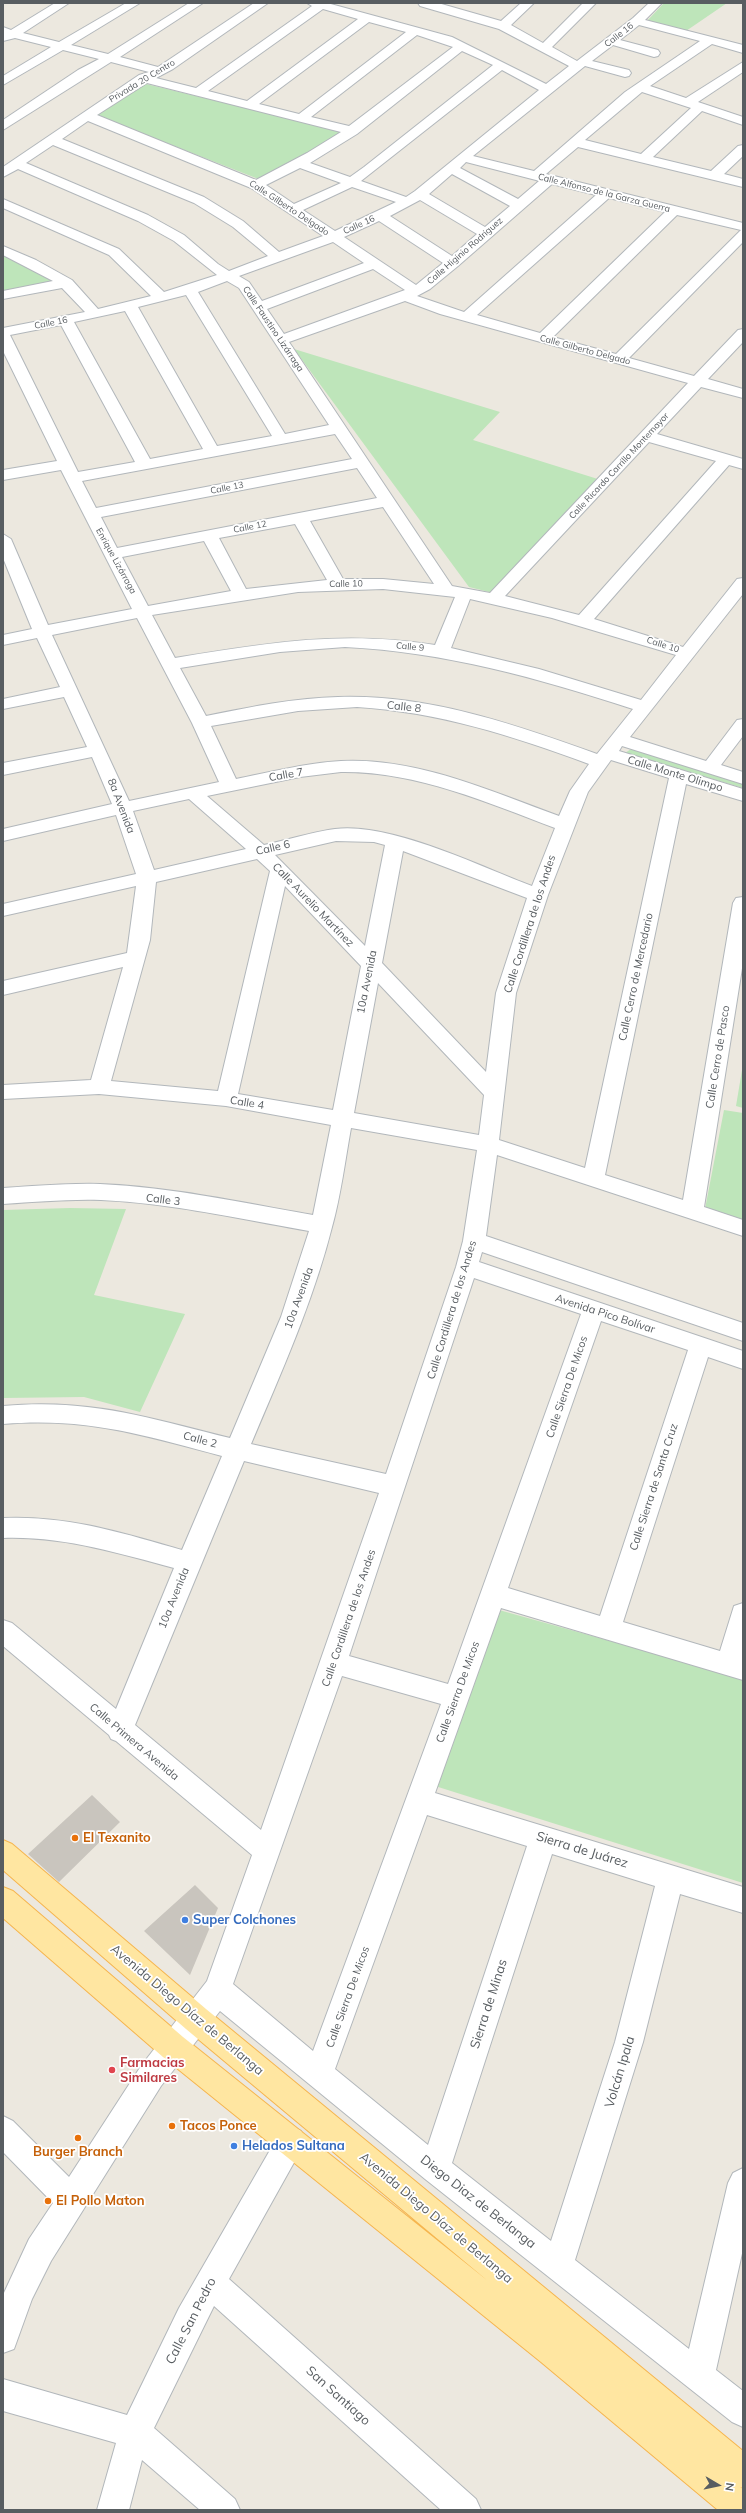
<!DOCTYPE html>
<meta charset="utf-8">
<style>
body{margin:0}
#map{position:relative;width:746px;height:2513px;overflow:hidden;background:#ece8df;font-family:Mulish,sans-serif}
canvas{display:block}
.frame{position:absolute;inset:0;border:4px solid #585d61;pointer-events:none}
.north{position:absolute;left:698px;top:2465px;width:40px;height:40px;-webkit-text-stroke:3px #fff;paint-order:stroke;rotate:99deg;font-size:11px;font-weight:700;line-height:16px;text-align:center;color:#585d61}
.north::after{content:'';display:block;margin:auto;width:14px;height:18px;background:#585d61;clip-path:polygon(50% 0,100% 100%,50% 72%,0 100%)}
</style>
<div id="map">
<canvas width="746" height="2513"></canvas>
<div class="frame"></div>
<div class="north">N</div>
</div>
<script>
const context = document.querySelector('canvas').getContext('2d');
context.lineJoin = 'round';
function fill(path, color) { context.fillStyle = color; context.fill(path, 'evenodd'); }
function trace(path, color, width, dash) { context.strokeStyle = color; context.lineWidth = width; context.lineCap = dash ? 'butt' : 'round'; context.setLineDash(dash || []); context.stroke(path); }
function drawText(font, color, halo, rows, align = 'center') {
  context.font = font + ' Mulish,sans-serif'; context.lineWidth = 3.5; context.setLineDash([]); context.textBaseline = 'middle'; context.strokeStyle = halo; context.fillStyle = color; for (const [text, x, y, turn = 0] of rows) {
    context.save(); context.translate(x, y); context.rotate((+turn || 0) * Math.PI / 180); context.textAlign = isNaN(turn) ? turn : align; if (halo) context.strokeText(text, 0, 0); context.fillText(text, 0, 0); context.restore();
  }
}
fill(new Path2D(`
 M664,3h63l-41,28 -39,-10z
 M142,83l204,49 -85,48 -166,-65z
 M3,254l55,28 -55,11z
 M294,349l206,63 -27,28 128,40 -108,113 -24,-6z
 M631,749l112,32v7l-118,-35z
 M743,1064v44l-7,-2z
 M724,1110l19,3v108l-38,-12z
 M70,1208l56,1 -32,86 91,19 -45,98 -56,-15 -81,1v-188z
 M499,1610l244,68v205l-308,-97z`), '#bee5ba');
fill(new Path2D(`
 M92,1795l28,27 -61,60 -31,-28z
 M195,1885l23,23 -28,67 -46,-44z`), '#c9c5be');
const minor = new Path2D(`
 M55,3h14l-46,30 36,9 67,-39h14l-69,42 37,9 81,-51h14l-83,54 38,10 96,-64h14l-95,66 -17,9 40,10 116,-82 -5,-3h20l125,34 94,47 23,-18 -70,-37 -79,-23 -2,-3h20l63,18 20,-18h13l-23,22 32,18 40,-40h13l-44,44 25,14 56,-43 16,-15h13l-17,17 98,25v8l-31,-9 -62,42 36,12 57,-36v10l-45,30 45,15v8l-41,-14 -49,46 58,14 27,-25 5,-1v11l-19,18 19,5v8l-165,-40 -32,27 197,49v19l-114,116 65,18 44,-46 5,-1v13l-35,37 35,10v9l-42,-11 -44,47 86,25v10l-14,-4 -135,154 89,28 54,-68 6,-1v16l-113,143 76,24 31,-41 6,-1v17l-22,29 22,7v12l-121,-38 -3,5 124,38v12l-57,-17 -81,391 78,25 50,-297 3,-5 7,-1v65l-39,245 39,13v16l-246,-81 -11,81 257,87v18l-261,-89 -3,10 264,89v18l-35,-12 -85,265 97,29 14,-45 9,-3v77l-242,-72 -66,185 308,94v26l-63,-19 -37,148 -68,218 114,89 39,-166 5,-10 10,-5v81l-27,121 27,21v36l-11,-5 -307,-243 -205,-168 -59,75 -110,175 -19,38 -18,50 -11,4v-58l26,-56 24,-36 -50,-51v-36l10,5 56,56 72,-111 66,-85 45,-126 -136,-114 -5,-2 -2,-4 -106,-89v-26l9,3 104,86 58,-141c-57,-15 -111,-32 -171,-30v-20c63,-3 120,15 179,32l40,-94c-79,-21 -136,-39 -219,-32v-18c86,-8 146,12 227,32l51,-121 28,-86c-69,-12 -138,-28 -208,-31 -33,-1 -66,2 -98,4v-16c32,-2 65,-5 97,-4 72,3 143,19 213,31l18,-90 -105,-19 -127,-12 -96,5v-14l88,-5 32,-113 -120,28v-14l124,-28 9,-67 -133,30v-12l133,-30 -20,-59 -113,26v-12l109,-25 -20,-47 -89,18v-12l84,-16 -23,-50 -61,12v-10l57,-12 -23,-49 -34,7v-10l29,-6 -29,-71v-24l8,5 37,86 84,-16 -71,-139 -58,10v-10l54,-9 -54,-110v-23l82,-16 -23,-24 -59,11v-8l50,-10 -50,-26v-9l33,14 36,20 26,29 53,-13 -42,-41 -106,-47v-9l116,50 45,43 53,-17 -43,-34 -36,-20 -120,-52 -15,8v-10l136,-92 10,-3 -38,-10 -108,68v-10l75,-50 21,-11 -36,-9 -60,35v-9l48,-29 -36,-9 -12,3v-14l8,3zM323,9l35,10 -111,82 -39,-10zM369,22l37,10 -107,82 -40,-10zM639,25l61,16 -75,51 -91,79 -61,-15 112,-90 40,11 4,-1 2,-3 -2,-3 -37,-9 21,-16 41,12 4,-1 2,-3 -2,-3 -38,-10zM417,35l36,12 -104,79 -38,-9zM462,51l31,14 -129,102 -14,10 -40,-14 47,-29zM502,70l37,20 -124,101 -9,6 -45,-16zM147,83l194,49 -34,21 -51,27 -159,-65zM642,92l49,16 -50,46 -56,-14zM88,121l163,67 72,48 -44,16 -36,-31 -39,-24 -142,-58zM53,145l141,58 39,24 35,29 -39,15 -11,-7 -34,-29 -36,-20 -122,-52zM466,162l70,18 3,1 -21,18 -58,-31zM300,168l41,15 -47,21 -28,-19zM452,174l58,32 -25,21 -56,-33zM552,184l44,11 -132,117 -47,-16 13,-7 28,-23zM352,187l44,15 -61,29 -32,-21zM609,198l56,14 -125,121 -63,-18zM420,200l57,34 -25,22 -62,-40zM677,215l64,15 -125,124 -63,-17zM379,221l64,42 -27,22 -72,-48zM333,242l31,21 -102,38 -13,-19 -10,-6zM373,269l32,21 -121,44 -17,-25zM227,281l12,7 90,137 -44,9 -87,-142zM186,295l86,141 -55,10 -79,-139zM405,301l35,13 248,69 -198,210 -38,-7 -163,-244zM125,311l78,138 -53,10 -76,-137zM61,325l74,137 -57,10 -68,-137zM335,434l17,25 -256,49 -14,-27zM649,442l67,19 -137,154 -74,-19zM357,468l20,30 -260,50 -16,-31zM383,507l51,77 -51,-5h-40l-33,-58zM295,524l32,56 -81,9 -27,-51zM204,541l27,50 -83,15 -26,-49zM383,589l72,8 -20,48c-92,-15 -169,-2 -260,13l-23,-43 146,-23zM470,599l82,19 124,37 -35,45 -102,-31 -88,-21zM137,618l55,105 27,59 -90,19 -77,-166zM345,647c100,5 193,31 288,62l-36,45c-83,-30 -170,-60 -259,-57 -44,1 -88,10 -132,19l-26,-48 100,-16zM357,707c82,5 156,29 232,57l-19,27 -11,25c-68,-25 -144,-59 -218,-55 -36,2 -70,11 -105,18l-25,-53 87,-15zM611,760l58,18 -84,390 -86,-28 17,-147 32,-98 40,-103zM341,772c74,-1 145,30 214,56l-23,58c-53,-20 -142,-64 -197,-57 -23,3 -47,11 -71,16l-57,-49 93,-19zM189,799l57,50 -92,21 -21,-59zM336,841l38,1 11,3 -20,101 -90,-91zM403,851l124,47 -31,95 -10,79 -104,-109zM257,859l13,12 -52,220 -107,-10 39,-141 6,-58zM285,886l76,80 -28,144 -95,-16zM378,983l106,112 -5,40 -125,-22zM351,1128l126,22 -14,91 -7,26 -70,207 -135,-30c30,-71 62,-142 81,-217 9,-32 13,-66 19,-99zM474,1278l107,36 -133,370 -99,-28zM601,1321l87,29 -88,266 -92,-28zM244,1461l135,32 -118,337 -126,-105zM342,1676l99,28 -128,347 -80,-67zM427,1815l100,31 -99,299 -93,-76zM552,1854l103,32 -40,156 -64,199 -99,-78z
 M291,2126l10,5 5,10 -77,138 247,220 5,11h-40l-227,-204 -60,122 81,71 5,11h-40l-58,-50 -13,50h-32l19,-67 -113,-32v-32l124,36 52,-107 102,-177z`);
const major = new Path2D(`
 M3,1840l9,4 194,165 537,442v37l-3,-1 3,2v21h-25l-177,-148 -378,-305 -160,-139v-31l10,4 170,146 305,244 -302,-252 -183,-159z`);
trace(minor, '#b2b7bb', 2);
trace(major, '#f6b54e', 2);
fill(minor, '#fff');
fill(major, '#ffe6a1');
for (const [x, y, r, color] of [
 [75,1838,4,"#e8710a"],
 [185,1920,4,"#3f7fe0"],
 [112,2070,4,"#e0444e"],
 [172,2126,4,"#e8710a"],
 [78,2138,4,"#e8710a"],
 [234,2146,4,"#3f7fe0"],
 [48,2201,4,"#e8710a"]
]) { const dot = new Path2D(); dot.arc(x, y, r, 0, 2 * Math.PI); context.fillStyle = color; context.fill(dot); trace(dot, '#fff', 1.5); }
drawText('9px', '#585d61', '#fff', [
 ["Calle 16",619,35,-38],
 ["Privada 20 Centro",142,81,-31],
 ["Calle Alfonso de la Garza Guerra",604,193,14],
 ["Calle Gilberto Delgado",289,208,33],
 ["Calle 16",359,225,-24],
 ["Calle Higinio Rodriguez",465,251,-41],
 ["Calle 16",51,323,-11],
 ["Calle Faustino Lizárraga",273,329,56],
 ["Calle Gilberto Delgado",585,350,15],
 ["Calle Ricardo Carrillo Montemayor",619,466,-47],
 ["Calle 13",227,488,-11],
 ["Calle 12",250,527,-11],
 ["Enrique Lizárraga",116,561,61],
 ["Calle 10",346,584,-1],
 ["Calle 10",663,645,18],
 ["Calle 9",410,647,6]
]);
drawText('11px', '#585d61', '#fff', [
 ["Calle 8",404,707,6],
 ["Calle Monte Olimpo",675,774,17],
 ["Calle 7",286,775,-10],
 ["8a Avenida",121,806,69],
 ["Calle 6",273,848,-13],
 ["Calle Aurelio Martínez",313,905,46],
 ["Calle Cordillera de los Andes",530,924,-72],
 ["Calle Cerro de Mercedario",636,977,-78],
 ["10a Avenida",367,982,-79],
 ["Calle Cerro de Pasco",718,1057,-81],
 ["Calle 4",247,1103,9],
 ["Calle 3",163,1200,7],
 ["10a Avenida",299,1298,-70],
 ["Calle Cordillera de los Andes",452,1310,-73],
 ["Avenida Pico Bolívar",605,1314,18],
 ["Calle Sierra De Micos",567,1387,-71],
 ["Calle 2",200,1440,15],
 ["Calle Sierra de Santa Cruz",654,1487,-72],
 ["10a Avenida",174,1598,-68],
 ["Calle Cordillera de los Andes",349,1618,-71],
 ["Calle Sierra De Micos",458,1692,-70],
 ["Calle Primera Avenida",134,1742,40],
 ["Calle Sierra De Micos",348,1997,-70]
]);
drawText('bold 13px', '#c56008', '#fff', [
 ["El Texanito",83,1838],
 ["Tacos Ponce",180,2126],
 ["Burger Branch",78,2152,"center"],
 ["El Pollo Maton",56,2201]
], 'left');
drawText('13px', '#585d61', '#fff', [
 ["Sierra de Juárez",582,1850,17],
 ["Sierra de Minas",489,2004,-72],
 ["Avenida Diego Díaz de Berlanga",187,2010,40],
 ["Volcán Ipala",620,2072,-73],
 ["Diego Diaz de Berlanga",478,2202,38],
 ["Avenida Diego Díaz de Berlanga",436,2218,40],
 ["Calle San Pedro",191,2321,-63],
 ["San Santiago",338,2396,42]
]);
drawText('bold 13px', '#366cbe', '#fff', [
 ["Super Colchones",193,1920],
 ["Helados Sultana",242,2146]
], 'left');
drawText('bold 13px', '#be3a42', '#fff', [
 ["Farmacias",120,2063],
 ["Similares",120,2078]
], 'left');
</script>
